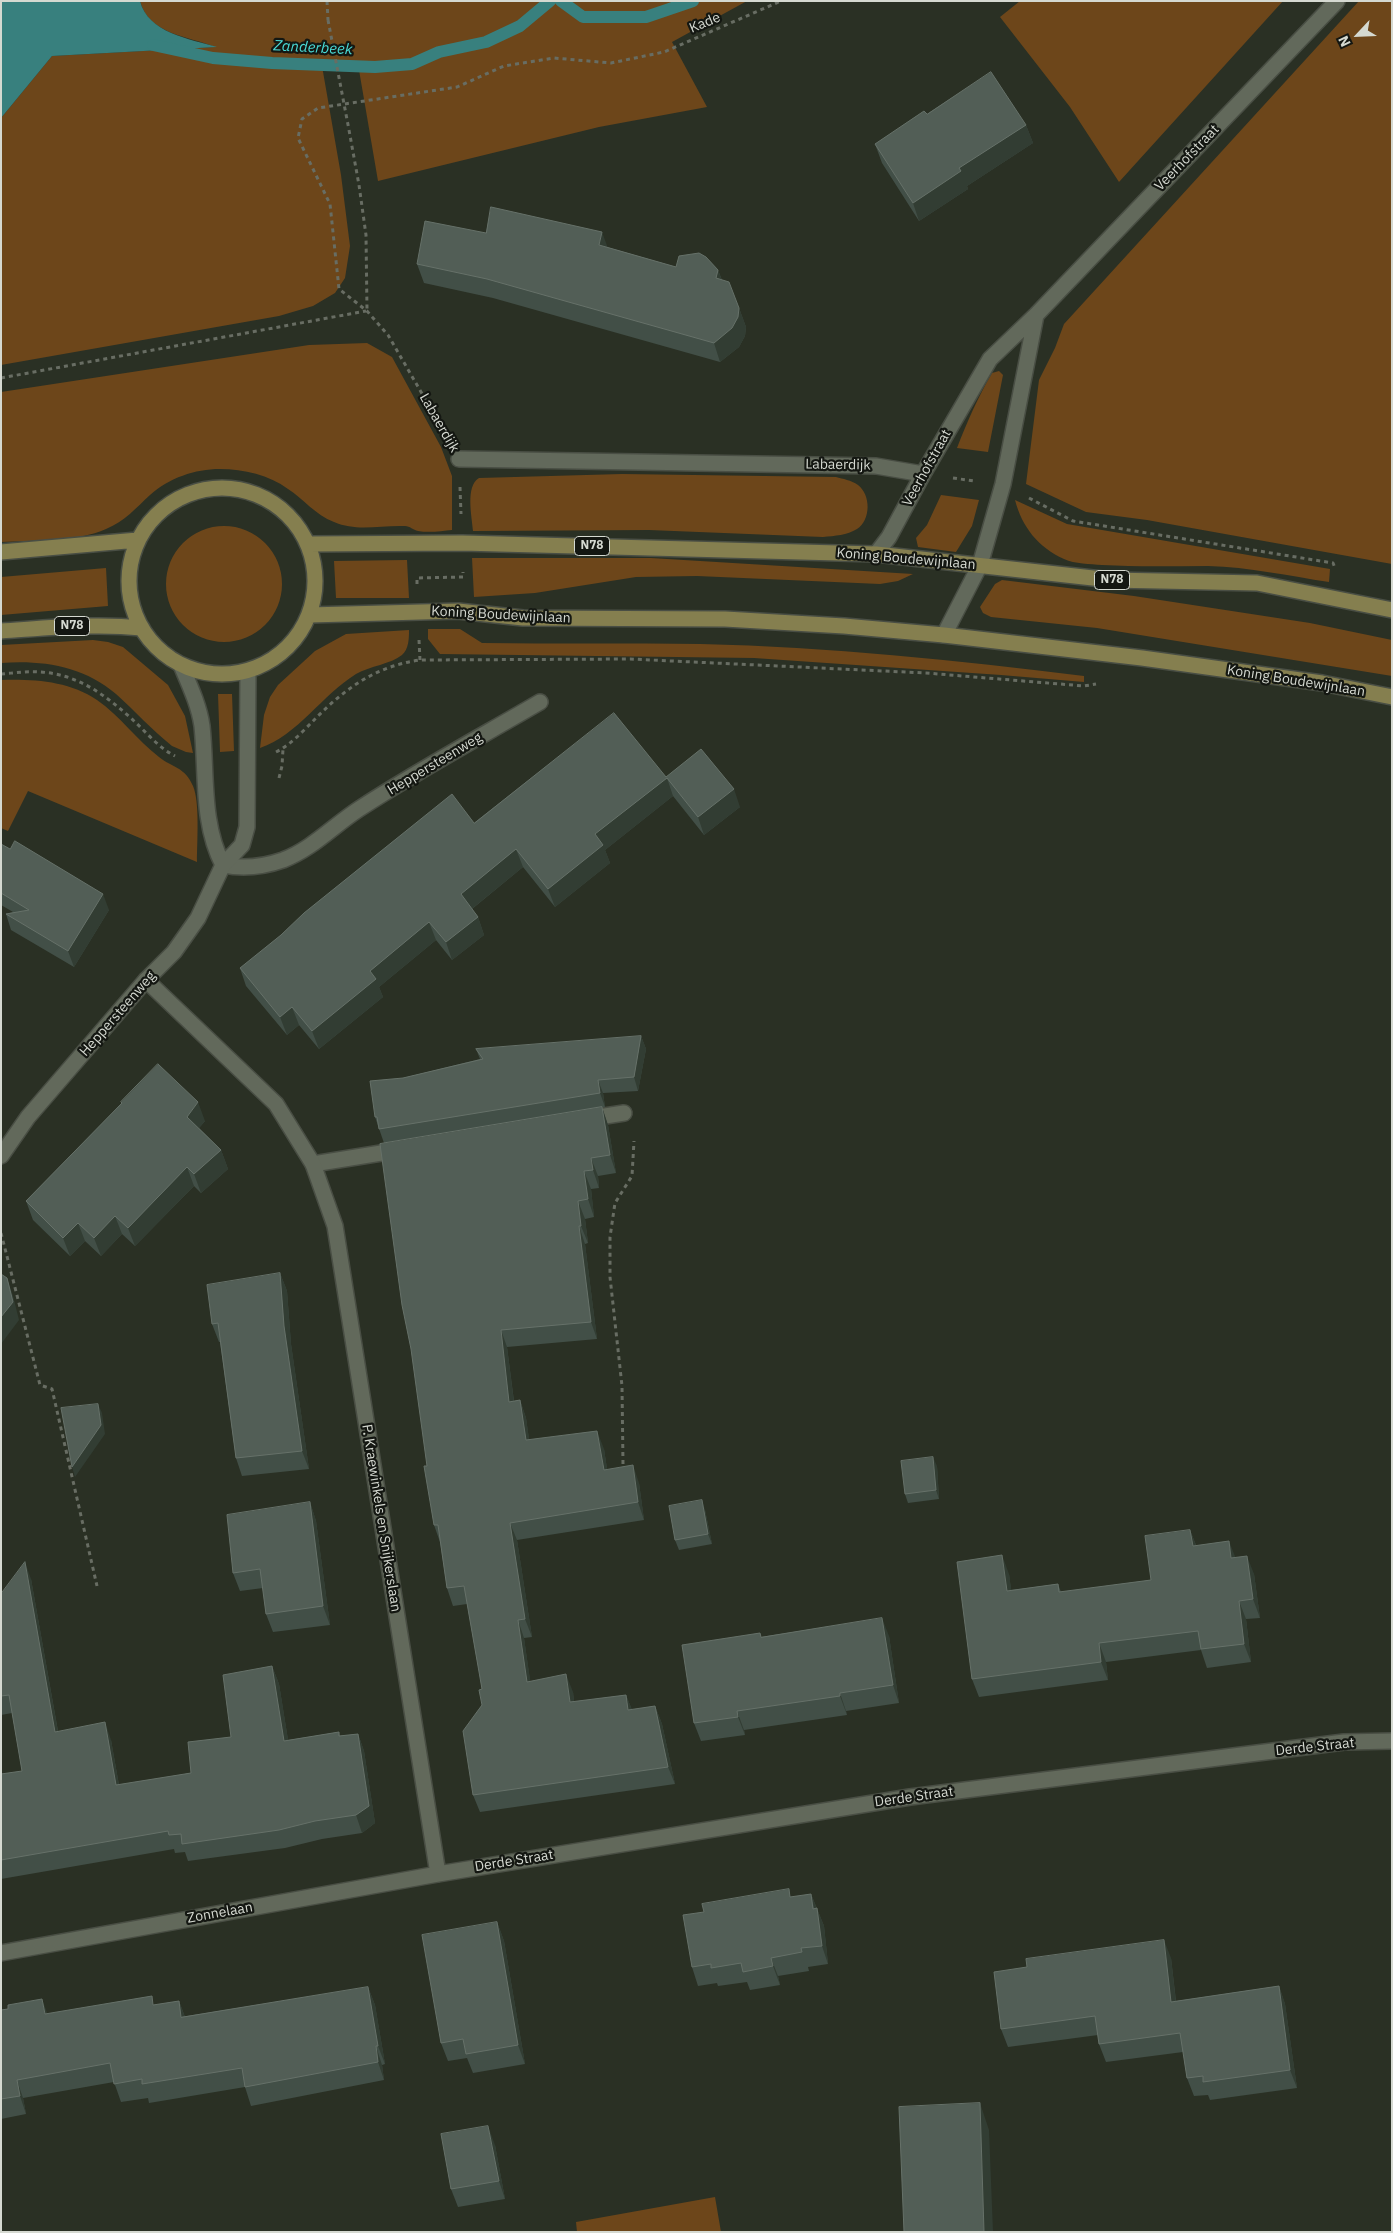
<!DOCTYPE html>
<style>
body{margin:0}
#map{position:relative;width:1393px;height:2233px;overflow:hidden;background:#2a3024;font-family:"IBM Plex Sans",sans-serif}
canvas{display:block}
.frame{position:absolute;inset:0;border:2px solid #d5d9d1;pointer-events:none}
.north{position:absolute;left:1333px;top:10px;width:50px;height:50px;-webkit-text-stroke:4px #141712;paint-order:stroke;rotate:245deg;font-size:14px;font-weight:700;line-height:20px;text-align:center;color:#d5d9d1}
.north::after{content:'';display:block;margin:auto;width:18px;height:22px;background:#d5d9d1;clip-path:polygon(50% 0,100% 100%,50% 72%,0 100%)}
</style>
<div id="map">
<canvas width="1393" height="2233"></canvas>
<div class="frame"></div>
<div class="north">N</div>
</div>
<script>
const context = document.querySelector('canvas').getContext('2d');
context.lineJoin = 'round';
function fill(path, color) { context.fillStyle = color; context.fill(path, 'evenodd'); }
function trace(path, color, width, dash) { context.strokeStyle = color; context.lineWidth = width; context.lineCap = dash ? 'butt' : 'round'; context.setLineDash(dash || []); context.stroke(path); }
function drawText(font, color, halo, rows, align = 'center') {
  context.font = font + ' "IBM Plex Sans",sans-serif'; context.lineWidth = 4.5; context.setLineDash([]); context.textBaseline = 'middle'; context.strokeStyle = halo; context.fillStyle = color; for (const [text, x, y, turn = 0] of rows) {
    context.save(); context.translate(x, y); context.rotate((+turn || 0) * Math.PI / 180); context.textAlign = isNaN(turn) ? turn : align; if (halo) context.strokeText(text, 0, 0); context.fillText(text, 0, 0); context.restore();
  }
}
fill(new Path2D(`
 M140,1h607l-75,41 35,65 -108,20 -221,54 -19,-111h-17l-20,-4 19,109 9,71 -5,32 -10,15 -22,13 -34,10 -278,49v-247l51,-62 163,-9c-26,-11 -66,-12 -75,-46z
 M1020,1h263l-164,181 -49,-75 -70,-90z
 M1359,1h33v563l-245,-44 -61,-8 -60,-28 13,-104 16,-32 9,-24z
 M367,343l25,14 49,90 11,29v54c-10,1 -23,3 -34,1 -5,-1 -8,-5 -13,-5 -25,-1 -48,6 -71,-4 -19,-7 -30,-23 -46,-33 -19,-14 -44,-20 -68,-20 -25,0 -51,9 -70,26 -14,13 -25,26 -44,34 -28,13 -73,11 -105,13v-150l308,-47z
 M999,371l4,4 -15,77 -31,-4c10,-26 21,-51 35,-75z
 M622,474l214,3c7,2 15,3 22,8 13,10 13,35 -1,44 -10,6 -22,7 -34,8l-174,-7 -176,1c-1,-14 -8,-45 6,-53z
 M941,495l38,5 -7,26 -16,26 -38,-5 -2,-9 11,-13z
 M1015,500l52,24 263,45 -1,13c-40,-6 -80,-15 -121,-16 -35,0 -71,1 -106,-1 -12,-1 -27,-1 -38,-6 -26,-12 -42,-32 -49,-59z
 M166 584a58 58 0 1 1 116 0a58 58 0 1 1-116 0Z
 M472,558h179l262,16 -15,7 -18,3 -183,-8 -61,1 -101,16 -61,4z
 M407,560l2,38h-73l-2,-37z
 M106,568l2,38 -107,9v-38z
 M1002,580l132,16 176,27 82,17v36l-295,-48 -106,-11 -8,-4 -3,-6 15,-23z
 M428,629h32l22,14c73,1 146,0 219,1 128,3 256,16 383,32v6l-83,-7 -247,-17 -314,-4 -12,-15z
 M409,630c0,8 0,19 -7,25 -11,9 -32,11 -46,19 -34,21 -58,61 -96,74l4,-33 6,-18 8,-12 37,-34 31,-17z
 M93,640l15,2 15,5 45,38 17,31 8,37 -7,-1 -14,-6c-20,-16 -37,-35 -56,-52 -33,-28 -73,-34 -115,-31v-18z
 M1,680c33,-1 68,1 96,20 23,16 40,40 62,57 14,11 26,10 34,29 7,16 4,56 4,76l-169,-71 -20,40 -7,-3z
 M218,694h14l2,57 -14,1z
 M715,2197l6,35h-144l-1,-10z`), '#6d461a');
fill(new Path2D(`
 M1,1h139c8,32 50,38 77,46l-165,9 -51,62z`), '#38807e');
trace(new Path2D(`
 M561,1l22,16h63l47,-16
 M153,45l60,13 59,5 103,4 37,-3 27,-12 47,-10 34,-16 30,-25`), '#38807e', 12);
const service = new Path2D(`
 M586,1119l38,-6
 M313,1164l87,-14`);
const minor = new Path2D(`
 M459,459l417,7 47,8
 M876,554l13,-17 34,-63 67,-115 46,-44 301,-314
 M944,635l36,-70 23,-81 33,-169
 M223,865c20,4 40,2 60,-5 29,-11 50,-34 76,-51 58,-38 121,-72 181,-107
 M146,980l130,124 37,60 22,62 103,648
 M1,1953l437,-79 472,-77 434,-55 48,-1`);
const tertiary = new Path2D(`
 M181,665c8,19 18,40 21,61 5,47 -1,97 21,139
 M1,1156l27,-39 118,-137 28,-28 24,-34 25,-53 19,-20 5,-18 1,-156`);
const primary = new Path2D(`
 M129 581a93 93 0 1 1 186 0a93 93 0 1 1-186 0Z
 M308,544l154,-1 414,11 235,26 146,3 135,27
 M1,552l137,-12
 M309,615l149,-4 65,7 202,1 119,7 100,9 198,23 180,25 70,14
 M1,631c47,-3 94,-8 141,-3`);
trace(service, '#494e44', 18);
trace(minor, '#494e44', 18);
trace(tertiary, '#494e44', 18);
trace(primary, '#494e44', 18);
trace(new Path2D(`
 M327,1l1,19
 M349,130l10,55 7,50 1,75
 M1,378l365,-67
 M446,435l-58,-100 -21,-24 -28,-22 -9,-85 -32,-66 4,-19 16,-11 139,-21 47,-21 50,-8 57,5 53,-11 117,-51
 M953,478l21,3
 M460,487l1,27
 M1029,498l44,23 260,42 2,5
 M417,584v-6l46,-1v-5
 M419,640l1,20
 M1,674c13,-1 26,-3 39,-2 38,2 67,24 94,49 13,12 25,27 41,35
 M276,752c16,-8 29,-23 41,-35 30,-30 60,-51 103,-57l210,-1 296,14 158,13 12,-2
 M279,778l3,-12 1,-17
 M1,1233l39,152 12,4 45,197
 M623,1464l-1,-78 -12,-109v-40l5,-34 17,-27 2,-35`), '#686d63', 3, [4, 4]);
trace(service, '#62695b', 15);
trace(minor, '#62695b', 15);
trace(tertiary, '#62695b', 15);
trace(primary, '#857f4f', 15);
trace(new Path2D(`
 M328,20l21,110`), '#686d63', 3, [4, 4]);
fill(new Path2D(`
 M927,114l99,11 7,18 -66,43 1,3 -49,32 -37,-58 -7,-19z
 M486,233l121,14 69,20 42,3 4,10 17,28 7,19 -1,9 -6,11 -19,15 -227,-64 -69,-15 -7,-19z
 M666,777l74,30 -36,28 -31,-39 -68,54 5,13 -55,44 -32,-40 -51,42 6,8 6,18 -32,25 -16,-20 -57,47 4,10 -64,52 -20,-24 -12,10 -41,-49 -6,-18 234,-145z
 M1,844l108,66 -35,57 -63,-37 -5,-16 7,-2 -12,-7z
 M641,1036l5,13 -8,42 -35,2 2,14 -221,36 -9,-26 28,-39 77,-19 -4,-10z
 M121,1102l84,19 -6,7 22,22 7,19 -27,24 -7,-7 -59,60 -13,-12 -21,22 -16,-15 -15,15 -37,-36 -7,-19 96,-97z
 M602,1107l6,18 8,48 -18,3 1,12 -8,1 3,28 -9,2 3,24 -3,1 12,95 -90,8 7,54 6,-1 6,18 3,22 75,9 3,20 32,14 5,37 -127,20 15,97 -8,1 6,43 43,11 1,10 52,-7 6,15 23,-4 7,18 13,60 -195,28 -7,-17 9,-90v-16l-15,-85 -14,2 -6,-18 -7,-46 -6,-17 -7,-59z
 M280,1273l7,18 4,53 18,125 -67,7 -6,-18 -16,-116h-1l-7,-18z
 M937,1466l2,33 -31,4 -3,-9z
 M310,1502l6,19 14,104 -57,7 -7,-18 -3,-26 -23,3 -7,-18z
 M705,1510l7,34 -33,6 -4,-10z
 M1190,1530l6,15 39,12 19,17 6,44 -14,1 5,43 -44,6 -6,-18 -95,12 2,18 -129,17 -7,-18 37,-105 2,16 47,-6 3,8 90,-12z
 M31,1579l27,152 53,9 8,45 72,-12 40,-36 41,-71 7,18 9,56 51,-8 1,4 18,-2 6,17 11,72 -13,10 -40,6 -37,9 -97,13 -3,-9 -10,1 -1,-4 -173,30v-105l21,-3 -10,-58 -11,2v-121z
 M889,1636l10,67 -53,8 1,4 -103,15 1,5 -44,6 -7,-18 68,-86z
 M811,1894l13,32 4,38 -20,3 1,4 -31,5 2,9 -30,5 -3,-8 -29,4 -1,-3 -19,3 -6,-19 100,-70z
 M497,1922l7,19 21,123 -52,9 -6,-15 -19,3 -7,-18z
 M1171,1958l5,43 103,-15 6,18 12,84 -87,12 -2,-5 -14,1 -7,-18 -4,-26 -77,10 -7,-18 -1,-9 -90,12 -7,-18z
 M368,1987l7,18 10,59 -3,1 2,15 -133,26 -6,-19 -96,16 -1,-5 -27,4 -7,-20 -91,16 3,16 -25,5v-109l7,-1 40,5 107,-9 24,-4 6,16z
 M495,2145l10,54 -47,8 -7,-18z`), '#424f47');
fill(new Path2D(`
 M1026,125l7,18 -66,43 1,3 -49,32 -6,-18 46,-35z
 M602,232l7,19 -10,-6z
 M718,270l7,19 -9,-11z
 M739,308l7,19 -1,9 -6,11 -19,15 -6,-19z
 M667,778l6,18 -68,54 5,13 -55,44 -7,-18 47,-55z
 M734,789l6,18 -36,28 -6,-18z
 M516,849l7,18 -55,45 -7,-18z
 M103,894l6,16 -35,57 -6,-16z
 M478,917l6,18 -32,25 -6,-18z
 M429,922l7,18 -57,47 4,10 -64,52 -7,-18 58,-60z
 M292,1007l7,18 -12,10 -7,-18z
 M641,1036l5,13 -8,42 -4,-14z
 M598,1080l5,13 2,14 -5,-14z
 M198,1102l7,19 -12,14 -6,-18z
 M602,1107l6,18 8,48 -6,-18z
 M221,1150l7,19 -27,24 -7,-19z
 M591,1158l7,18 1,12 -6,-18z
 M187,1167l7,19 -59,60 -7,-18z
 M584,1171l7,18 3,28 -6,-18z
 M578,1201l7,18 3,24 -7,-17z
 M115,1216l7,18 -21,22 -7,-18z
 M78,1223l7,18 -15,15 -7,-18z
 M579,1226l6,18 12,95 -6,-17z
 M280,1273l7,18 4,53 18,125 -7,-18 -18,-125z
 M7,1278l6,18 6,24 -18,24v-27z
 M501,1330l6,17 9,72 -7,-17z
 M520,1400l6,18 6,40 -6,-18z
 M98,1404l4,9 3,21 -30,43 -3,-10z
 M597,1431l7,18 6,39 -6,-18z
 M933,1457l4,9 2,33 -3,-9z
 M633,1465l6,18 5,37 -6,-18z
 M702,1500l3,10 7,34 -4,-10z
 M310,1502l6,19 14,104 -7,-19z
 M510,1523l7,17 15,97 -7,-18z
 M1190,1530l7,18 -4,-2z
 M1229,1541l7,18 -5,-1z
 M1002,1555l7,19 5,35 -7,-18z
 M1247,1556l7,18 6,44 -7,-19z
 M25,1562l6,17 30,170 -6,-17z
 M1239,1601l7,18 5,43 -7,-18z
 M882,1618l7,18 10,67 -6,-18z
 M518,1620l6,18 9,61 -6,-17z
 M1099,1643l7,19 2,18 -7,-18z
 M272,1666l7,18 12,74 -7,-17z
 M566,1674l7,18 3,28 -6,-18z
 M840,1693l6,18 1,4 -7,-19z
 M626,1695l7,17 -5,-2z
 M655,1706l7,18 13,60 -7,-17z
 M737,1711l7,19 1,5 -7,-18z
 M105,1722l6,18 11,63 -6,-18z
 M358,1734l6,17 11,72 -13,10 -6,-18z
 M811,1894l13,32 4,38 -6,-18z
 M497,1922l7,19 21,123 -7,-19z
 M1164,1940l7,18 7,63 -7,-19z
 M771,1958l7,18 2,9 -7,-19z
 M1279,1986l6,18 12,84 -7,-18z
 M368,1987l7,18 10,59 -7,-18z
 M42,1999l7,19 -4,-4z
 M179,2001l7,19 -5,-3z
 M376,2046l6,19 2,15 -6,-18z
 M17,2080l6,18 3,16 -6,-18z
 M980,2103l9,27 4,102h-9z
 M488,2126l7,19 10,54 -6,-18z`), '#323d33');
const building = new Path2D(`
 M991,72l35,53 -67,43 2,3 -48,32 -38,-59 49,-33 3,3z
 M491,207l111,25 -3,13 77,22 3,-11 20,-3 7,4 12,13 -2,8 13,4 10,26 -1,9 -6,11 -18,15 -227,-64 -70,-15 8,-43 61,12z
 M614,713l52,64 35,-28 33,40 -36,28 -31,-39 -72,56 8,11 -55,44 -32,-40 -55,45 17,23 -32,25 -17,-20 -59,49 6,8 -64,52 -20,-24 -12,10 -40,-49 41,-33 23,-22 148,-119 22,29z
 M15,841l88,53 -35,57 -62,-37 23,-4 -28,-17v-49l9,5z
 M641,1036l-7,41 -36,3 2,13 -221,36 -2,-12h-2l-5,-36 33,-3 80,-19 -7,-10z
 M158,1064l40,38 -11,15 34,33 -27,24 -7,-7 -59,61 -13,-12 -21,22 -16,-15 -15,15 -37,-37 96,-98 -1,-1z
 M602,1107l8,48 -19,3 2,12 -9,1 4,28 -10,2 3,25h-2l12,96 -90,8 8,72 11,-2 6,40 71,-9 7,39 29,-5 5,37 -128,21 15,96 -7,1 9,62 39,-8 4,28 56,-7 2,15 27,-4 13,61 -195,28 -10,-64 19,-26 -3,-15 3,-1 -18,-103 -17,2 -9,-63h-4l-10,-59h3l-16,-117 -9,-44 -22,-161z
 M280,1273l4,53 18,125 -66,7 -18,-135 -6,1 -5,-39z
 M1,1274l6,4 6,24 -12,15z
 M98,1404l3,21 -29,42 -11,-59z
 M933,1457l3,33 -31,4 -4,-33z
 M702,1500l6,34 -33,6 -6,-34z
 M310,1502l13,104 -57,8 -6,-45 -27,4 -6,-58z
 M1190,1530l3,16 36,-5 2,17 16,-2 6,43 -14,2 5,43 -43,5 -3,-18 -99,12 2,19 -129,17 -15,-117 45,-7 5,36 51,-7 1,8 92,-12 -6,-44z
 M25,1562l30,170 50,-10 11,63 75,-12 -3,-31 43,-5 -8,-62 49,-9 12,75 55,-9v4l19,-2 11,72 -13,9 -41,6 -36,9 -97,14 -1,-10 -12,1 -1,-4 -167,29v-86l21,-3 -13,-76 -8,1v-102z
 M882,1618l11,67 -53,8v3l-103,15 1,6 -44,6 -12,-78 78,-12 1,4z
 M789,1889l1,8 21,-3 2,15 4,-1 5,38 -21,2 1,4 -31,6 2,8 -30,6 -2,-9 -30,5v-4l-19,3 -9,-52 21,-3 -2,-8z
 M497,1922l21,123 -52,9 -3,-15 -22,4 -19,-108z
 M1164,1940l7,62 108,-16 11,84 -87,12v-6l-16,2 -7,-45 -81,11 -4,-28 -94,13 -7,-57 33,-5 -1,-8z
 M368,1987l10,59h-2l2,16 -133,25 -3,-19 -100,16v-5l-28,5 -4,-21 -93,17 3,16 -19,3v-89l7,-1v-4l34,-6 3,15 107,-18 1,9 26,-4 2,16z
 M980,2103l4,129h-80l-5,-125z
 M488,2126l11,55 -48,8 -10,-55z`);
fill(building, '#525e56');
trace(building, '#667169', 1);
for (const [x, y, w] of [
 [592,546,35],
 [1112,580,35],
 [72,626,35]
]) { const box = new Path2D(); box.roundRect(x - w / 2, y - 9.5, w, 19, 4); context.fillStyle = '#141712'; context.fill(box); trace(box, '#d5d9d1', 1); }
drawText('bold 12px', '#d5d9d1', null, [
 ["N78",592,546],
 ["N78",1112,580],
 ["N78",72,626]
]);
drawText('14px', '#d5d9d1', '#141712', [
 ["Kade",705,23,-23],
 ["Veerhofstraat",1187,158,-46],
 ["Labaerdijk",439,423,60],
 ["Labaerdijk",838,465,1],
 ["Veerhofstraat",927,468,-61],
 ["Koning Boudewijnlaan",906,559,5],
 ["Koning Boudewijnlaan",501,615,3],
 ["Koning Boudewijnlaan",1296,681,9],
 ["Heppersteenweg",435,764,-31],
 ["Heppersteenweg",118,1014,-49],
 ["P. Kraewinkels en Snijkerslaan",381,1518,81],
 ["Derde Straat",1315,1747,-6],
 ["Derde Straat",914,1797,-8],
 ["Derde Straat",514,1861,-9],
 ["Zonnelaan",220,1913,-10]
]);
drawText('italic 15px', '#4adad6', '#141712', [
 ["Zanderbeek",313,48,3]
]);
</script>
